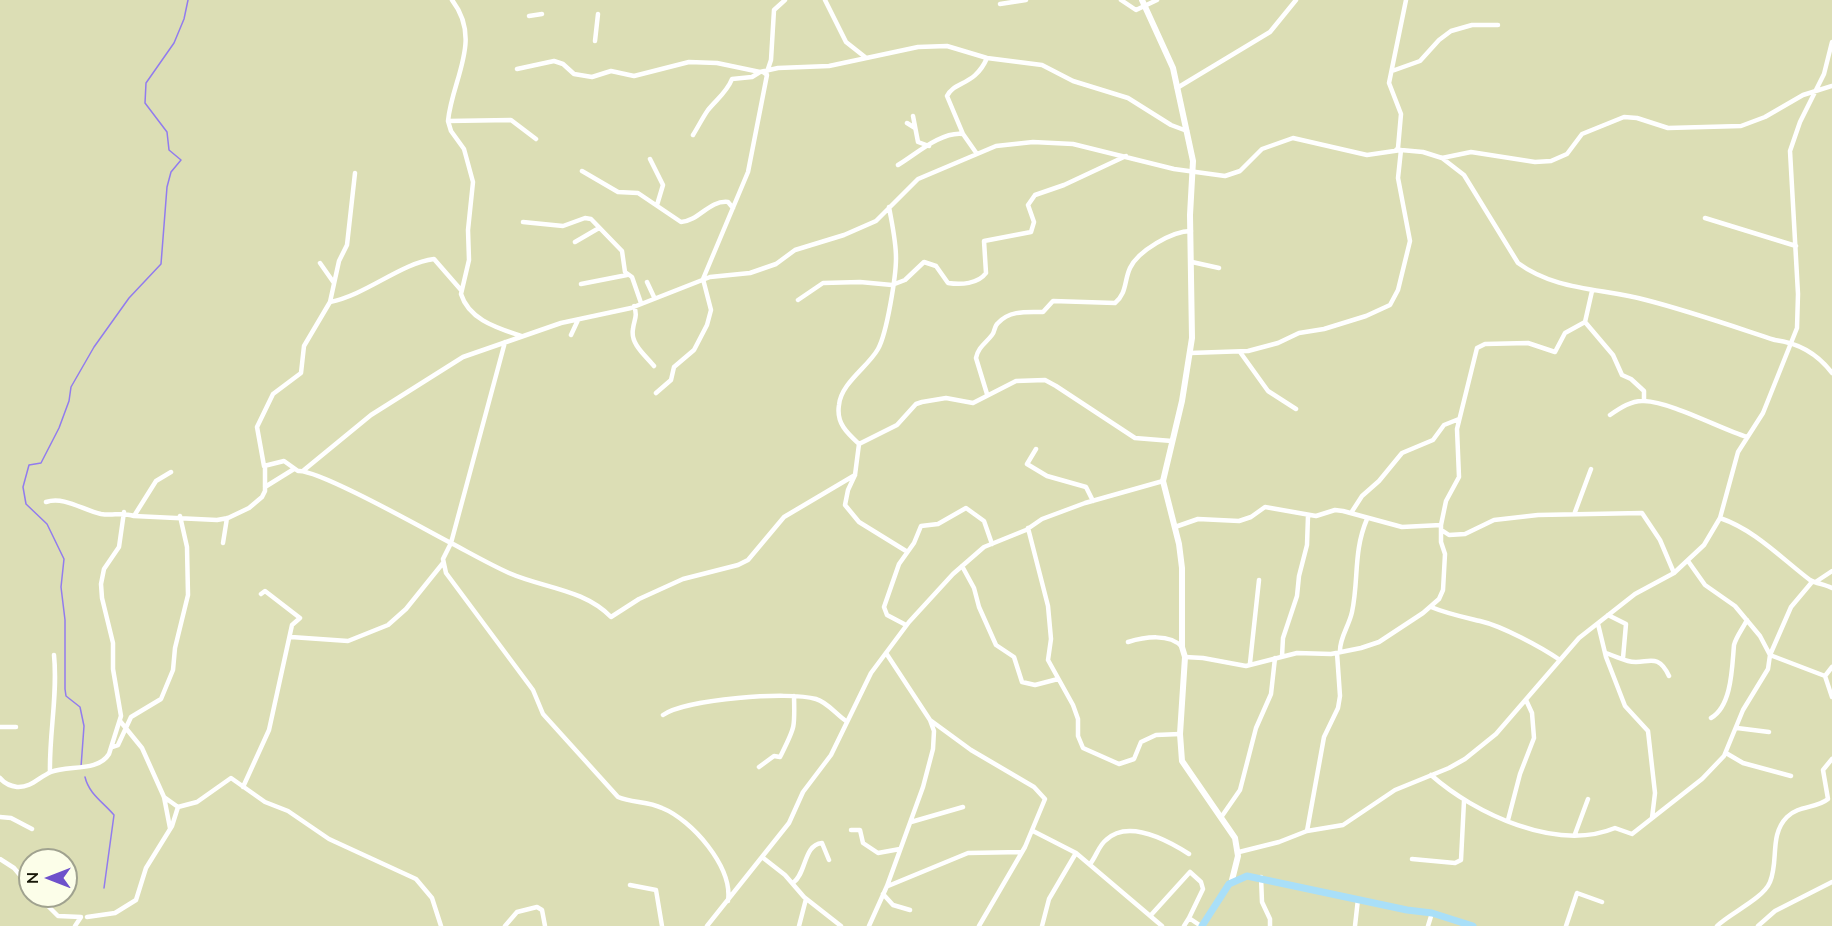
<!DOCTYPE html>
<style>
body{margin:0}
#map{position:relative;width:1832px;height:926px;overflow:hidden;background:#dcdeb5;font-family:Mulish,sans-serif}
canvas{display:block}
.north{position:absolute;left:18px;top:848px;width:60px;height:60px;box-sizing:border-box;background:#fcfee9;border:2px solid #a0a28f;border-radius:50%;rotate:270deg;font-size:16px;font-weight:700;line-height:24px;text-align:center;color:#171708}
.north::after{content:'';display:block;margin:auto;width:21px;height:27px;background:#6e51cb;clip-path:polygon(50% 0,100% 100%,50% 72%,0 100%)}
</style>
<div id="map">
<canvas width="1832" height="926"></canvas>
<div class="north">N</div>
</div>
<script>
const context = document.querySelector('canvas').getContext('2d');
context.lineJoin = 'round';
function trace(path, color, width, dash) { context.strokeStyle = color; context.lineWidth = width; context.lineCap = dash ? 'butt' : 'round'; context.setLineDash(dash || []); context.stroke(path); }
trace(new Path2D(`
 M81,767l3,-41 -4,-19 -14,-11 -1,-7v-69l-4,-33 3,-28 -17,-35 -21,-20 -3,-17 6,-22 12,-2 18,-35 10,-27 2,-14 23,-40 35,-49 32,-34 6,-77 4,-15 10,-12 -12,-10 -2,-18 -22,-29 1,-20 28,-40 10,-24 4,-19
 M85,777c4,17 18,25 29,38l-10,73`), '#917bee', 1.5);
trace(new Path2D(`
 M452,0c31,40 0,79 -4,121l3,10 13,18 9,33 -5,48 1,30 -8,34c8,26 37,34 60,42
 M825,0l21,42 19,15
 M1121,0l15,10 21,-10
 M1000,4l26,-4
 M529,16l13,-2
 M595,41l3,-27
 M517,69l37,-8 9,3 11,10 18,3 19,-6 23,5 55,-14 28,1 43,9 18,-4 51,-2 89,-19 29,-1 40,12 55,7 31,16 55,17 43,27 16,6
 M1392,71l28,-10 19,-21 12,-9 21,-6h26
 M767,72l4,-12 3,-50 11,-10
 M1177,88l93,-56 26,-32
 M913,116l5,26 11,4
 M448,121l63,-1 25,19
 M907,123l8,5
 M693,135c5,-8 10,-18 15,-25 9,-11 19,-18 24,-31l20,-2 8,-5
 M1395,151l3,-3 3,-34 -12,-31 17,-83
 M977,154l-14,-20 -16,-38c7,-15 28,-10 40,-38
 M1442,158l22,17 54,88c38,28 84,25 128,37 43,11 86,26 129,40 24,3 42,13 57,33
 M650,159l13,26 -6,20
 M898,165c17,-10 43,-34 65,-31
 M582,171l36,21 20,1 43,29c18,-1 28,-22 47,-20l5,6
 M355,173l-8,72 -8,16 -9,41 -26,44 -3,27 -28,21 -16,33 7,39 20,-5 14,10c20,-2 128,59 153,72l-8,16 3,14 87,117 10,24 75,83c14,6 30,4 44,11 30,12 71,59 66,93
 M1705,218l91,28
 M523,222l40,4 22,-8 6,1 31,32 3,21 7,5 9,26
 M575,242l24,-14
 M1192,262l27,6
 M320,263l14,20
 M647,282l7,15
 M581,284l46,-9
 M1592,291l-7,31 28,33 9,20 9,4 13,12v10
 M798,300l25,-17 37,-1 32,3 13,-5 19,-18 12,4 12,17c13,2 30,1 38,-10l-2,-32 47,-9 3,-10 -6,-17 7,-10 29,-10 62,-29
 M330,302c36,-7 71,-39 104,-43l27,31
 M634,306c4,11 0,13 -1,23 -3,15 13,27 21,37
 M571,335l7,-15
 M505,342l-54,201c19,10 38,21 58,30 34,15 75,16 102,44l28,-18 44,-20 55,-14 10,-5 36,-43 71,-42
 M1240,352l28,39 28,18
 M1190,353l58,-2 30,-8 21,-10 25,-4 42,-13 24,-11 8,-15 12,-49 -12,-63 3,-28
 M656,393l15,-13 3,-13 20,-17 13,-25 4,-15 -8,-31 45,-107 18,-92 1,-5 -4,-3
 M987,394l-11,-36c2,-11 10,-15 16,-23 3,-3 2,-9 6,-12 12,-13 29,-11 45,-11l10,-11 62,2c12,-10 9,-22 15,-35 8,-17 42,-37 61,-37
 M1610,415c10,-7 22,-15 34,-14 27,1 75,27 103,36
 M859,444l38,-19 19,-21 6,-2 24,-4 27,5 43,-22 29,-1 11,6 79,52 37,3
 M859,444c-12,-11 -23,-21 -20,-39 2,-22 29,-38 39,-56 9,-16 18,-73 18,-91 0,-17 -4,-34 -7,-51
 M859,444l-4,31 -7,15 -3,15 14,17 47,29
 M1036,449l-9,15 20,12 39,11 7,14
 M304,470l67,-55 92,-58 98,-34 70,-15 79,-31 40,-4 26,-9 19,-14 49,-15 32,-14 42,-42 78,-33 37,-4 40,2 101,25 51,7 15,-5 22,-22 31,-11 74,17 34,-5 22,2 19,6 29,-6 64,10 16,-1 16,-7 15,-20 42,-17 13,1 31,10 73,-2 24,-9 38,-22 29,-9
 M265,487l29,-18
 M46,502c18,-6 37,8 55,12 12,2 21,-2 33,2l83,4 11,-2 21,-10 13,-11 3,-6v-25
 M1575,512l16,-43
 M1351,513l11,-17 17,-15 23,-28 31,-13 11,-15 15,-6
 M134,516l22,-35 15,-9
 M1720,518c35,12 61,40 90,62 5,3 16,5 22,8
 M1175,527l23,-8 41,2 12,-4 14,-10 51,9 19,-6 8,1 59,16 39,-2
 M1028,528l20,78 3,33 -3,21 25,45 5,14v17l5,12 36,16 15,-5 7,-17 15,-7 24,-1
 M1443,531l6,4 16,-1 29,-14 44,-5 104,-2 18,27 14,33
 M223,543l4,-25
 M962,566l12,22 5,19 17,38 18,12 8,25 13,3 23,-6
 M1817,581l15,-10
 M1812,582l-21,25 -21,48 55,21 7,21
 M1431,607c17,7 32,10 49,14 22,5 61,26 80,39
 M1608,615l18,9 -3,34
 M1598,624l8,33 19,49 23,25 7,62 -3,25
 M906,625l-19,-10 -3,-8 15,-43 15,-21 7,-17 17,-2 28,-16 18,13 8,23
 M291,637l57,4 40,-16 18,-16 37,-46
 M1128,642c16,-5 42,-9 54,5
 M1340,652c-1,-13 9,-26 12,-40 7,-33 1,-60 15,-93
 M886,653l44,67 41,30 63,37 11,12 -20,48 -46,79
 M1606,653c8,3 15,6 22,8 18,5 29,-11 41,15
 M1282,656l1,-18 14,-42 2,-20 8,-31 1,-29
 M1185,657l18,1 43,8 51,-13 34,1 30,-6 18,-6 44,-29 16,-14 4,-9 2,-36 -4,-12v-17l5,-24 13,-24 -2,-48 20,-81 8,-4 43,-1 27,9 10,-19 20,-11
 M1250,663l9,-83
 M1825,676l7,-9
 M663,715c23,-16 126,-24 153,-16 11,3 20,15 30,22
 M1711,718c21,-12 21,-51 23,-73 2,-8 9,-17 13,-25
 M120,721l22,27 22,49 6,31
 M0,727h16
 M1737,728l32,4
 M112,747l6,-2 13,-28 30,-18 12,-29 2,-22 13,-53 -1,-48 -7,-31
 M1726,753l17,10 48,13
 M759,767l15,-11 6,1c15,-30 15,-28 14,-61
 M50,772c-1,-38 8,-78 4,-117
 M1431,775c44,39 126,77 184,53l17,6 70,-55 22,-23 19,-46 25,-41 2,-14 -10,-19 -25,-30 -30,-21 -17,-24
 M0,778c4,5 10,8 17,9 14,1 22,-10 34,-15 17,-7 47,0 58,-18l12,-38 -8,-47v-26l-11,-45 -1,-14 3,-15 15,-22 5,-35
 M243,787l26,-57 23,-105 8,-7 -35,-27 -4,3
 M164,797l14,10
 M178,807l19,-5 34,-24 34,24 23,9 41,28 87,40 16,19 9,28
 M1222,816l18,-26 16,-62 15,-34 4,-36
 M0,817l11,1 21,11
 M1508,820l12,-46 14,-36 -2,-25 -6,-13
 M911,822l52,-15
 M851,830h9l3,13 15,10 22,-4
 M1033,831l43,22 -27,46 -7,27
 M1307,831l17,-94 14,-29 2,-12 -3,-43
 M1575,834l13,-35
 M1239,852l40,-10 28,-11 36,-6 52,-35 54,-22 16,-9 31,-25 83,-96 56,-44 39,-21 30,-28 16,-27 18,-66 25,-39 34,-85 1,-34 -8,-143 10,-29 24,-48 8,-32
 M1076,853l86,73
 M762,857l23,18 19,22 37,29
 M0,859l14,9 16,19
 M1412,859l43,4 6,-3 3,-59
 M1090,864c6,-7 9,-19 16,-24 22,-21 61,0 83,14
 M1261,877l1,25 8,17v7
 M793,883c14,-10 10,-38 29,-40l7,17
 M630,885l26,5 6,36
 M888,886l80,-33 54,-1
 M883,894l10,11 17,5
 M38,896l20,20 23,1 -6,9
 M1151,915l39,-43 11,10 2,7 -14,29
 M87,917l28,-4 21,-13 10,-32 26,-42 6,-19
 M505,926l12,-14 20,-5 5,3 3,16
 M707,926l82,-103 14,-31 28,-37 40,-82 38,-51 44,-48 31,-27 42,-17 16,-11 43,-16 78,-22
 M799,926l7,-27
 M869,926l18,-40 36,-99 10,-38 1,-18 -4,-11
 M1184,926l5,-8 12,8
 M1355,926l3,-27
 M1428,926l4,-13
 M1566,926l11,-33 25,9
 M1717,926c13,-13 46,-27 53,-44 9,-21 -1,-47 17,-65 12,-12 29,-8 41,-18l-5,-29 9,-11
 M1758,926l17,-15 57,-29`), '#fff', 4.5);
trace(new Path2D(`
 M1142,0l31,68 20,93 -3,54 2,123 -10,63 -19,80 16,63 3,24v79l3,10 -5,77 2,27 53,77 3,18 -6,24`), '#fff', 6);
trace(new Path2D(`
 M1202,926l27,-42 18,-8 160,34 25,3 41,13`), '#a9dff8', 7);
</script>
